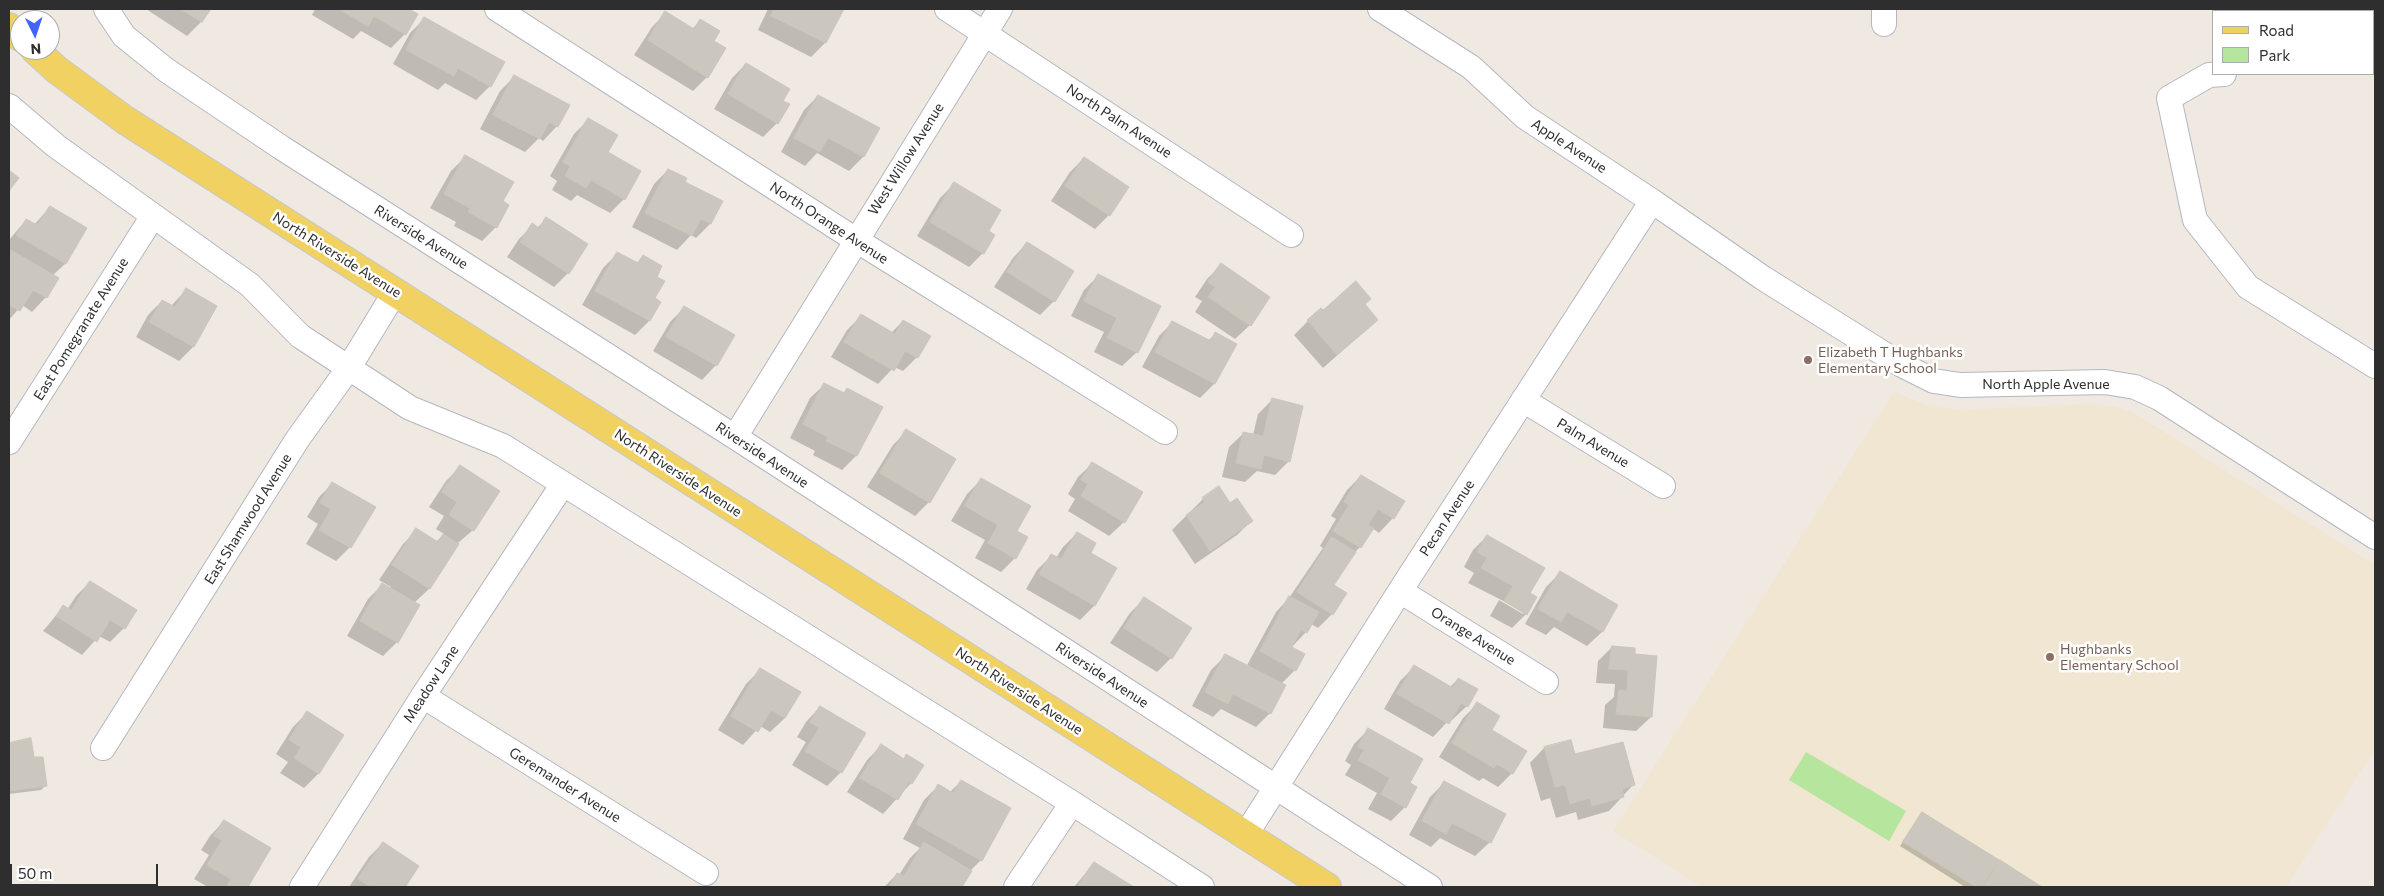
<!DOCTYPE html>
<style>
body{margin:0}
#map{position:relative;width:2384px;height:896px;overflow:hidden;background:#efe9e1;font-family:Commissioner,sans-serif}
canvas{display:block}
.frame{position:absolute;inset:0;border:10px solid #2e2e2e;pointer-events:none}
.legend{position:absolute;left:2212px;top:10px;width:162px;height:65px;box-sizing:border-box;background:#fff;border:1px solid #ababab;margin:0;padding:6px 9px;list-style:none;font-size:15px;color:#2e2e2e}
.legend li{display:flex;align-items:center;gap:10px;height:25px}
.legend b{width:25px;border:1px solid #ababab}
.north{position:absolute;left:10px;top:10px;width:50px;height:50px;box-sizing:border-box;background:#fff;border:1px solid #ababab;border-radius:50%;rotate:176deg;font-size:14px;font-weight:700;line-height:20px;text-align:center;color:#2e2e2e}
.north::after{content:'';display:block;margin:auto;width:18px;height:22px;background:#4264fb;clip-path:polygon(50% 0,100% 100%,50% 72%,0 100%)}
.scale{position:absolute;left:10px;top:864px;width:148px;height:22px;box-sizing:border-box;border:2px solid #2e2e2e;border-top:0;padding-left:6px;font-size:15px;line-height:18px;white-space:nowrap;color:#2e2e2e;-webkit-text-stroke:4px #fff;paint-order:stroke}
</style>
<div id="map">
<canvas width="2384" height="896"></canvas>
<div class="frame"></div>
<ul class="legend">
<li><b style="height:6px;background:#f2d163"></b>Road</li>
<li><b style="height:14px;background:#b6e59e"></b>Park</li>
</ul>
<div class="north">N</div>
<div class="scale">50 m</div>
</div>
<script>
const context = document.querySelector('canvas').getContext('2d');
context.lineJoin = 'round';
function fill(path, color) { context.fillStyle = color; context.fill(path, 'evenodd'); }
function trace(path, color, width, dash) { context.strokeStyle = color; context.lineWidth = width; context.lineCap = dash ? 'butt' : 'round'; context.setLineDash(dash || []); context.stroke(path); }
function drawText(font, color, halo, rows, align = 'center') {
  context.font = font + ' Commissioner,sans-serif'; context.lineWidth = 5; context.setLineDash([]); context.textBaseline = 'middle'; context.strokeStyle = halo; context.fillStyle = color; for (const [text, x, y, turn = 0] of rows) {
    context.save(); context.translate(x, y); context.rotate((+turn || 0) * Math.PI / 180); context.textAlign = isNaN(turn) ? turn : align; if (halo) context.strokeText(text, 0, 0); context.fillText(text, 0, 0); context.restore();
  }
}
fill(new Path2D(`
 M1894,392l33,13 34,5 128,-6 26,3 19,6 241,152v184l-89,138h-584l-89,-56z`), '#f0e6d1');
fill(new Path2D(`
 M1806,752l100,59 -17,30 -100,-61z`), '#b6e59e');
fill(new Path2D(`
 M146,9h64l-9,13 -14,14z
 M315,9h91l10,6 -11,19 -14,14 -30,-17 -8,8 -41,-24z
 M768,9h74l-17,34 -14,14 -53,-27z
 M666,13l26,16 8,-8 7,56 -14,14 -59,-36 18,-28z
 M424,19l66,67 -14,14 -31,-17 -7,7 -45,-26 17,-31z
 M746,64l36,37 -5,22 -14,14 -49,-28 18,-31z
 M514,77l43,49 -14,15 -4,-3 -14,14 -45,-23 20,-38z
 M818,96l61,33 -16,28 -14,14 -32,-18 -12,13 -24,-14 23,-42z
 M589,119l17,34 18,46 -14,14 -33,-18 -6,6 -19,-11 5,-9 -7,-5 24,-42z
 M465,157l36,45 -5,25 -14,14 -28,-15 2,-4 -26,-14 21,-37z
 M1084,158l25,57 -14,14 -44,-28 19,-29z
 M668,170l15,12 39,19 -12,23 -14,14 -5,-3 -14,15 -45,-23 22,-43z
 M954,184l33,47 -4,22 -14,14 -52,-31 23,-38z
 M50,207l36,21 -21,36 -12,11 -7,22 -14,15 -10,-7 -13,15v-80l17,-20 8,5z
 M546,219l22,54 -14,14 -47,-30 12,-18 14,-14 4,3z
 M1027,243l27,58 -14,14 -46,-28 19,-29z
 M617,254l19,10 7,-8 12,21 -2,22 7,3 -11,19 -14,14 -53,-30 21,-37z
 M1221,265l29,60 -15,14 -40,-27 7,-11 -7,-4 12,-18z
 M1098,276l39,76 -15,14 -28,-14 10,-20 -33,-16 13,-26z
 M186,290l30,17 -23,40 -14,14 -43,-24 12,-22 14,-14 9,5z
 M1363,305l14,15 -54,48 -29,-33 14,-14 14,-10z
 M684,308l32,57 -14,15 -49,-29 17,-29z
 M861,316l30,17 12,-12 14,36 -14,14 -9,-4 -16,17 -47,-27 16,-27z
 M1173,322l35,19 7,-7 -1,50 -14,14 -58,-31 17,-31z
 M825,384l18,10 4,-4 34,17 -25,49 -14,14 -29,-15 2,-4 -25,-13 20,-40z
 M1272,400l17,61 -14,14 -18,-4 -12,11 -23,-5 7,-30 15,-14 9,2 5,-21z
 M907,431l22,71 -14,14 -48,-29 26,-42z
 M1093,463l31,59 -15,14 -41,-25 7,-12 -7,-5 10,-17z
 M460,467l13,63 -15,13 -29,46 -15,14 -17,39 -14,14 -36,-20 21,-37 14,-14 7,4 2,-2 -12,-7 24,-36 14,-14 19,12 8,-8 -8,-5 8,-13 -15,-9 17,-26z
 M1361,476l32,42 -14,15 -7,-5 -12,19 -9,9 -19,30v28l-14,14 -7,-4 -5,8 -15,16 4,22 -14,14 -11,29 -14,14 -35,-18 -8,8 -21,-11 19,-36 14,-14 21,11 30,-55 13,-14 34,-50 -3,-2 16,-27 -5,-3 16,-26z
 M981,480l34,51v27l-14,14 -26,-14 10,-18 -34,-19 16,-27z
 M333,483l17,64 -14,14 -30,-17 12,-20 -11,-7 12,-20z
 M1203,499l27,6 21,16 -14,14 -42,29 -23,-34z
 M1077,533l12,20 26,16 -21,37 -14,14 -54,-31 11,-19 14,-14 5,2 7,-11z
 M1487,536l42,57 -3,21 -14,14 -22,-12 9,-16 24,14v-3l-55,-28 6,-10 -10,-6 9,-17z
 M1560,573l57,33 -15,26 -15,14 -33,-19 -8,8 -21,-11 21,-37z
 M90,582l34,46 -14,14 -11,-6 -17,19 -39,-24 20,-24 4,3 9,-14z
 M1144,599l27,59 -14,14 -47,-29 20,-30z
 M1612,647l21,9 18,61 -15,14 -33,-3 2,-23 9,-8 1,-13 -19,-1 2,-22z
 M1414,667l36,20 8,-8 9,27 -15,14 -2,-1 -17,18 -49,-28 16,-28z
 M760,670l25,48 -15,14 -10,-6 -17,19 -25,-15 28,-46z
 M1477,704l35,69 -14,14 -15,-9 -4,3 -40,-24 24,-39z
 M820,707l21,65 -14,14 -35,-21 14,-23 -9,-5 9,-15z
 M307,713l35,22 -24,39 -14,14 -24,-15 8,-11 -12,-8 17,-27z
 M1368,730l40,54 -3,23 -14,14 -23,-12 9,-16 -32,-18 6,-10 -6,-4 9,-17z
 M30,740l3,19 12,27 -4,4 -32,4v-50z
 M881,746l22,13 4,-3 4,27 -28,31 -36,-22 20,-32z
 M1544,748l30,8 59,29 -24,26 -31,9 -2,-8 -20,6 -6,-20 -9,3 -11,-38z
 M961,781l20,79 -11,11 -10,16h-76l13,-13 2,1 11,-17 10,-10 -17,-9 21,-39 14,-14 12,6z
 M1444,783l46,59 -15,14 -35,-18 -9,9 -22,-12 21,-38z
 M1922,813l71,56 7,-7 40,25h-75l-65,-41z
 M224,821l46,27 -24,39h-38l-14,-8 15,-24 -8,-5 9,-14z
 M383,843l23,44h-57l20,-30z
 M1094,863l37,24h-57z`), '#0003');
const building = new Path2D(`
 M181,9h30l-9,13z
 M339,9h70l9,5 -12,21 -32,-19 -6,10z
 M774,9h70l-18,34 -55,-27z
 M665,11l29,18 6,-10 20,12 -6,10 12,7 -18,30 -60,-38z
 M424,17l81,45 -14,25 -33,-19 -4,8 -48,-26z
 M746,63l44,26 -7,12 7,3 -12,20 -50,-30z
 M514,75l56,30 -12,22 -9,-5 -9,17 -47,-24z
 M818,95l62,33 -16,29 -36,-19 -8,14 -26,-14z
 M588,118l30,17 -10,17 33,19 -16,29 -34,-20 -5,8 -21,-12 5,-10 -7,-4z
 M465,155l49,27 -11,19 6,4 -12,23 -29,-16 2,-4 -26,-14z
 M1084,157l45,30 -19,29 -45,-30z
 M668,169l19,9 -2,4 38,19 -12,23 -10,-5 -9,17 -47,-23z
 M9,170l10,8 -10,13z
 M954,182l47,28 -12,21 6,4 -11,19 -54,-32z
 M50,206l37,22 -21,36 -50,-29 10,-16 11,6z
 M546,217l42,27 -19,30 -49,-32 12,-19 7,5z
 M1027,242l47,29 -19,31 -48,-30z
 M9,249l50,29 -12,20 -14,-8 -13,21 -11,-6z
 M617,252l21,11 5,-8 19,11 -5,11 8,4 -10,17 6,4 -11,19 -55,-30z
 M1221,263l49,34 -19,29 -43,-29 7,-10 -7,-5z
 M1098,274l63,32 -23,47 -31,-15 10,-20 -33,-17z
 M1356,281l15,18 -6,5 13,16 -41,35 -30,-35 14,-12 2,2z
 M186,288l31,18 -23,41 -45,-25 13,-22 13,7z
 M684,306l51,29 -18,31 -51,-29z
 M861,314l34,20 8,-14 28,16 -13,22 -13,-7 -11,20 -50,-29z
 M1172,321l39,20 4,-9 22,12 -22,40 -60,-32z
 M824,383l20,10 3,-5 36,19 -26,49 -31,-15 2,-4 -25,-13z
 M1272,398l31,8 -13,56 -26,-7 -3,14 -25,-6 7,-31 20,4z
 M906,429l50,30 -26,44 -50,-30z
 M1092,462l51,30 -18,31 -44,-27 7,-12 -7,-4z
 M460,465l40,26 -26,40 -25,-16 8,-13 -15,-10z
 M1361,475l44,26 -11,18 -16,-10 -10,16 6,3 -13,20 -28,-17 16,-26 -5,-3z
 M981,478l50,28 -14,25 11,6 -12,22 -28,-16 10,-18 -33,-19z
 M332,482l44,25 -25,41 -32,-18 12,-21 -11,-6z
 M1219,486l11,17 7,-5 16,23 -43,30 -24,-36 19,-13 -3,-4z
 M416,528l22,14 5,-8 16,10 -29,45 -38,-24z
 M1077,532l19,11 -5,10 26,15 -22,38 -56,-32 12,-20 10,5z
 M1487,535l58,33 -15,25 7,4 -10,18 -23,-14 9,-15 -32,-18 6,-10 -10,-6z
 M1332,537l24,15 -22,33 13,8 -14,22 -36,-23z
 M1560,571l58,34 -15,27 -36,-20 -6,10 -23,-13z
 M90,581l47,29 -12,19 -15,-9 -13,22 -41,-26 7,-11 8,5z
 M382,583l38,22 -22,38 -38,-22z
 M1289,596l30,16 -12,21 -6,-3 -9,17 13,7 -9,17 -36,-20z
 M1144,597l48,31 -20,31 -48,-31z
 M1612,646l23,2v6l22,2 -5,61 -36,-3 3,-24 8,1 1,-21 -19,-1z
 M1225,654l61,31 -15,29 -38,-20 -5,10 -23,-12z
 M1414,665l39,23 5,-10 20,11 -10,18 -7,-4 -12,21 -52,-30z
 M760,668l41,24 -16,26 -14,-8 -13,22 -27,-16z
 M1477,702l23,14 -8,14 35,21 -14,23 -16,-10 -3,4 -42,-25z
 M820,706l46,27 -24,40 -37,-22 14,-23 -9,-6z
 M307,711l37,24 -25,39 -25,-16 7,-11 -12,-7z
 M1368,728l55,31 -13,24 7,4 -11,21 -25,-14 9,-16 -32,-18 6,-10 -6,-3z
 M31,738l3,19h9l4,29 -38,5v-48z
 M1571,740l4,14 48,-12 12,43 -13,4 2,8 -32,9 -2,-8 -20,6 -5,-19 -10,2 -11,-40z
 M881,744l23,15 2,-5 18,11 -12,19 -3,-2 -11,18 -38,-22z
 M961,780l50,28 -29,53 -66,-37 22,-40 15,9z
 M1444,781l62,33 -15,29 -39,-20 -6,11 -24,-13z
 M1922,812l77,48 -17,27h-6l-73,-45z
 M224,820l47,28 -23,39h-22l5,-8 -24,-14 15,-25 -8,-4z
 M383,842l36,24 -13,20 2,1h-37l-13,-8z
 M924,842l48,29 -10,16h-73l8,-14 7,3z
 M2000,860l42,27h-59z
 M1094,862l40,25h-57z`);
fill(building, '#cbc7bf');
trace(building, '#cbc5ba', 1);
const street = new Path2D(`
 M106,9l18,27 42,34 116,78 453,289 695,450
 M497,9l359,231 309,192
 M947,9l344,226
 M1380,9l91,58 54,50 127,84 111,77 137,86 34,17 26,4 145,-3 30,5 24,11 216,139
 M2290,9l1,2
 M1884,24v-15
 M2373,61h2
 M2224,74l-15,1 -40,23 26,122 53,67 127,79
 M9,106l47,40 194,139 50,51 110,72 93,38 569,357 130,84
 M1523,400l140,86
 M735,437l265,-428
 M9,442l144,-226
 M1400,591l146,91
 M423,696l283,177
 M103,748l194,-308 51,-71 47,-77
 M1245,836l155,-245 252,-390
 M302,887l121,-191 140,-212
 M1016,887l56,-84`);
const primary = new Path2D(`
 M9,27l11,10
 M35,50l22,20 68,50 1202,767`);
trace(street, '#b4b7c1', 26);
trace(primary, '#c9c9c9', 30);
trace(street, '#fff', 24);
trace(primary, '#f2d163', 28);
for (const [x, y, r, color] of [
 [1808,360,5,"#8d6e63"],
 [2050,657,5,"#8d6e63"]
]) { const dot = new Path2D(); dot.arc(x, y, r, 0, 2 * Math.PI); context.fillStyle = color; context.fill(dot); trace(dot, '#fff', 2); }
drawText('14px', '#2e2e2e', '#fff', [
 ["North Palm Avenue",1119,121,33],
 ["Apple Avenue",1569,146,33],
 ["West Willow Avenue",906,159,-58],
 ["North Orange Avenue",829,223,33],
 ["Riverside Avenue",421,237,32],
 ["North Riverside Avenue",337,255,32],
 ["East Pomegranate Avenue",81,329,-58],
 ["North Apple Avenue",2046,384],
 ["Palm Avenue",1593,443,31],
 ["Riverside Avenue",762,455,33],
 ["North Riverside Avenue",678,473,33],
 ["Pecan Avenue",1447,518,-57],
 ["East Shamwood Avenue",248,519,-58],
 ["Orange Avenue",1473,636,32],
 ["Riverside Avenue",1102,675,33],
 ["Meadow Lane",431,684,-57],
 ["North Riverside Avenue",1019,691,33],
 ["Geremander Avenue",565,785,32]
]);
drawText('14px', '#785e54', '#fff', [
 ["Elizabeth T Hughbanks",1818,352],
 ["Elementary School",1818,368],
 ["Hughbanks",2060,649],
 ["Elementary School",2060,665]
], 'left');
</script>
